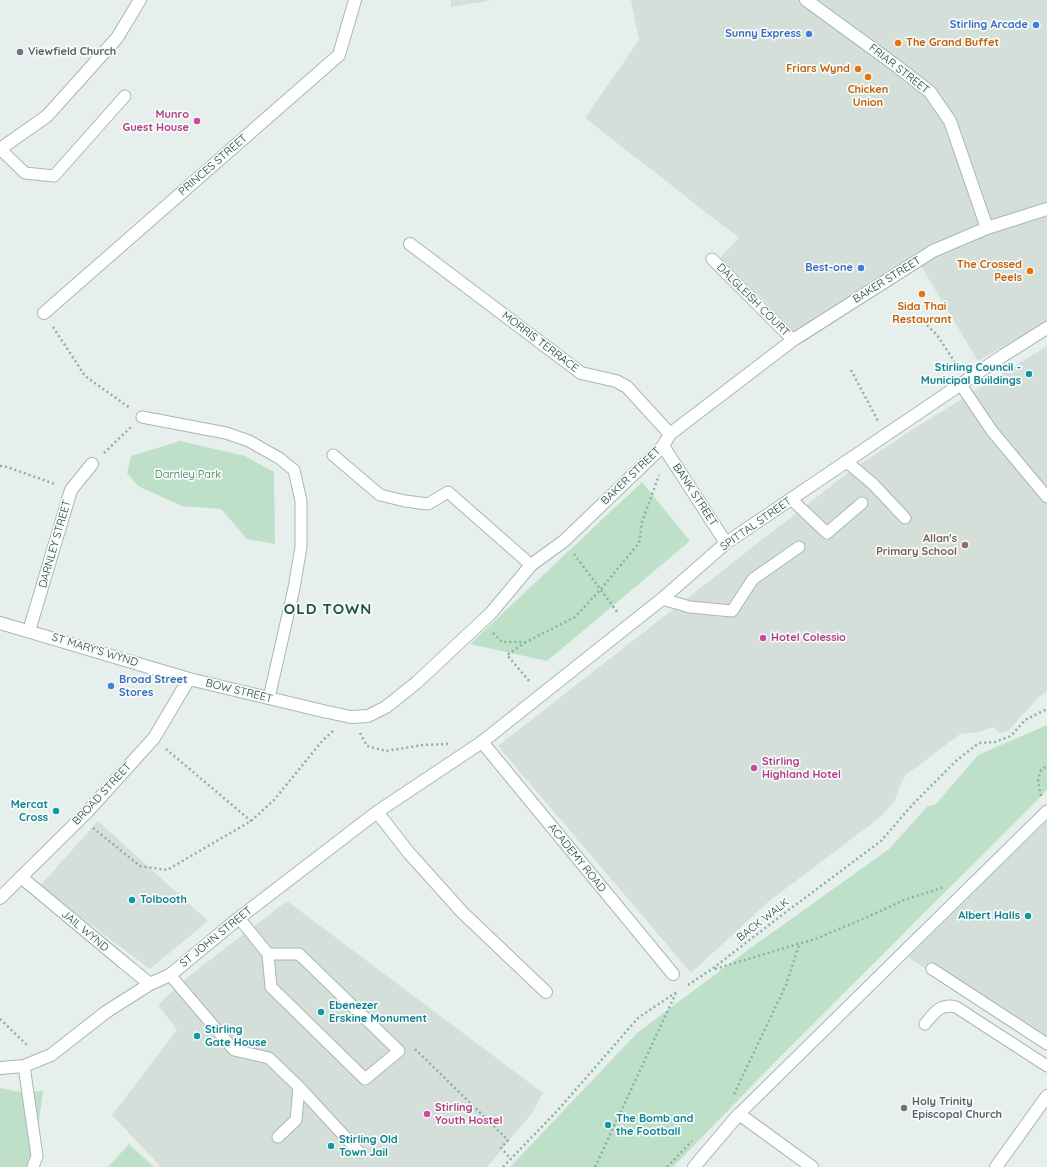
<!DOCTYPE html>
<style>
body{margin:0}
canvas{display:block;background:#e6efeb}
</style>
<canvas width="1047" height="1167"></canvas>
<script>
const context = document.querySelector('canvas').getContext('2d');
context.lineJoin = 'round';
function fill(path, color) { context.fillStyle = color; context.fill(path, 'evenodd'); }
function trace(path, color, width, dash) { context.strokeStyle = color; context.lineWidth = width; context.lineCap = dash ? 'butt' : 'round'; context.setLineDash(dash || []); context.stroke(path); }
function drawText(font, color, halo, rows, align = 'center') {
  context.font = font + ' Quicksand,sans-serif'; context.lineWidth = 3.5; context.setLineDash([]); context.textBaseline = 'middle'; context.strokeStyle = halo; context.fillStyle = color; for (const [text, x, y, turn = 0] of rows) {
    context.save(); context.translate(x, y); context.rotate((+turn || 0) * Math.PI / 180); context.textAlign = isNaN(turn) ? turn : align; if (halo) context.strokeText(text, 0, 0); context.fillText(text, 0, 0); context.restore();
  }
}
fill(new Path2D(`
 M451,0h42l-42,7z
 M631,0h416v321l-69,40 -57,-95 -118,77 -42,-46 -3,-3 -4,3 -34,-39 19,-20 -154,-120 54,-78z
 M1047,346v345l-8,6 -31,34 -9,2 -6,-6 -14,5 -19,2 -54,41 -4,6 -8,21 -16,17 -110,83 -77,71 -193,-227 352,-275 65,-43z
 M1047,820v224l-3,5 -136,-92z
 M98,821l110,100 -58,48 -110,-83z
 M287,901l256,192 -11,20 -45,54h-326l-49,-52 65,-85 -19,-25 31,-29z`), '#d4dfda');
fill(new Path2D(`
 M180,441l65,15 29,16 1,72 -28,-5 -26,-30 -39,-3 -44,-20 -11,-13 4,-17z
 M642,482l48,59 -143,120 -77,-17z
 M1047,725v65l-273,273 -101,104h-163l127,-134 108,-81 144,-103 39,-43 8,-2 42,-49z
 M0,1088l20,4 23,-1 -10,76h-33z
 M129,1144l25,23h-46z`), '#bfe0c8');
const service = new Path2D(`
 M0,149l25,24 29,3 71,-80
 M712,259l81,81
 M961,385l31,46 55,66
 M142,417l84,16 23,8 30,17 15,12 7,31v46l-7,41 -25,110
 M333,455l47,40 25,6 23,3 20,-12 83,73
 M847,462l26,22 32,34
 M791,499l36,34 35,-30
 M662,599l28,8 42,4 21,-32 46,-32
 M239,918l29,36 3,33 94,92 34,-28 -100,-97h-31
 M932,969l115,75
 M170,975l64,75 35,8 30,29 60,65
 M925,1024c9,-11 15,-21 31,-17l91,59
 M24,1066l13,90 -4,11
 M739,1114l308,-303
 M278,1137l18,-17 3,-33`);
const pedestrian = new Path2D(`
 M806,0l92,67 32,25 20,29 37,107
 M21,877l102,85`);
const minor = new Path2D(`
 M0,149l47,-33 70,-78 23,-38
 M410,244l171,129 35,8 11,6 43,47
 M44,313l295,-258 16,-55
 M663,446l63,97
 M0,623l189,56 134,32 28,6 17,-1 18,-9 30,-24 75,-70 40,-48 33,-24 99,-95 7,-12 123,-94 140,-89 54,-23 60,-19
 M29,631l42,-141 21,-26
 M482,742l191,232
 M377,812l32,41 53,59 84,80
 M0,898l87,-86 67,-74 35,-59
 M123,962l27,22
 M0,1068l24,-2 27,-11 55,-43 44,-28 20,-9 69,-57 138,-106 105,-70 180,-143 64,-56 278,-188 43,-27
 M694,1167l45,-53 73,53`);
const tertiary = new Path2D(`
 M996,1167l51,-71`);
trace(service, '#a8b8b2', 13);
trace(pedestrian, '#a8b8b2', 14);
trace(minor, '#a8b8b2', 14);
trace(tertiary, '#a8b8b2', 14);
trace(new Path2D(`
 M920,318l17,17 21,32
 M53,327l32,49 45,32
 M851,370l27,51
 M104,453l27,-26
 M0,466h4l51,18
 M574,554l44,59
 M493,633l9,9h24l49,-25 26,-28 38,-46 3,-21 17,-47
 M526,642l-19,13 23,27
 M360,733l7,13 19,5 37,-6 25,-1
 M166,749l85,72
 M1041,796l-3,-15 3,-11 6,-4
 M93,828l47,38 27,4 84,-49 23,-21 49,-60 10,-9
 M715,969l103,-31 47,-20 39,-18 41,-13
 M688,985l24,-16 70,-54 99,-74 32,-37 44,-44 22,-17 16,-1 16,-6 14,-16 22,-11
 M0,1019l28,27
 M415,1049l93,91 -7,8 10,11
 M734,1094l52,-109 13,-40
 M503,1167l55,-57 80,-92 40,-27
 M595,1167l81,-174
 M667,1167l25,-26`), '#86b3a5', 2.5, [2, 3]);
trace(service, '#fff', 11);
trace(pedestrian, '#fff', 12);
trace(minor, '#fff', 12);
trace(tertiary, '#fff', 12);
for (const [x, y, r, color] of [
 [1036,25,4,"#3f7fe0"],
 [809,34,4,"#3f7fe0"],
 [898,43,4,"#e8710a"],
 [20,52,4,"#6b7280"],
 [858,69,4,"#e8710a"],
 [868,77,4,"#e8710a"],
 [197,121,4,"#d1479c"],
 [861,268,4,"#3f7fe0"],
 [1030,271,4,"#e8710a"],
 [922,294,4,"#e8710a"],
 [1029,374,4,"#0f9aa8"],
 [965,545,4,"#8d6e63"],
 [763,638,4,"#d1479c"],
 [111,686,4,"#3f7fe0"],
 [754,768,4,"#d1479c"],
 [56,811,4,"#0f9aa8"],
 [132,900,4,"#0f9aa8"],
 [1028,916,4,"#0f9aa8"],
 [321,1012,4,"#0f9aa8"],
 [197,1036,4,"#0f9aa8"],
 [904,1108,4,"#6b7280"],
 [427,1114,4,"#d1479c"],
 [608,1125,4,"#0f9aa8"],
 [331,1146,4,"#0f9aa8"]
]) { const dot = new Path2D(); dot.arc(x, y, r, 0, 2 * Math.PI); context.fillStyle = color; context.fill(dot); trace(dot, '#f7fbf9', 1.5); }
drawText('bold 11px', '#366cbe', '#f7fbf9', [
 ["Stirling Arcade",1028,25],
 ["Sunny Express",801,34],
 ["Best-one",853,268],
 ["Broad Street",119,680,"left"],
 ["Stores",119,693,"left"]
], 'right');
drawText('bold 11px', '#c56008', '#f7fbf9', [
 ["The Grand Buffet",906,43,"left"],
 ["Friars Wynd",850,69],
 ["Chicken",868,90,"center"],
 ["Union",868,103,"center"],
 ["The Crossed",1022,265],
 ["Peels",1022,278],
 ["Sida Thai",922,307,"center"],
 ["Restaurant",922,320,"center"]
], 'right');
drawText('bold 11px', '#5b616d', '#f7fbf9', [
 ["Viewfield Church",28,52],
 ["Holy Trinity",912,1102],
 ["Episcopal Church",912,1115]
], 'left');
drawText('11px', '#24423a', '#f7fbf9', [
 ["FRIAR STREET",899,69,38],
 ["PRINCES STREET",213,165,-41],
 ["BAKER STREET",887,280,-32],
 ["DALGLEISH COURT",753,300,45],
 ["MORRIS TERRACE",540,342,37],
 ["BAKER STREET",631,476,-44],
 ["BANK STREET",695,495,57],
 ["SPITTAL STREET",756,524,-35],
 ["DARNLEY STREET",55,544,-74],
 ["ST MARY'S WYND",95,650,17],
 ["BOW STREET",239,691,14],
 ["BROAD STREET",102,794,-47],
 ["ACADEMY ROAD",577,858,51],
 ["BACK WALK",763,920,-38],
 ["JAIL WYND",85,931,40],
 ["ST JOHN STREET",216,937,-39]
]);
drawText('bold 11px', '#b23c85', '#f7fbf9', [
 ["Munro",189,115,"right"],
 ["Guest House",189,128,"right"],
 ["Hotel Colessio",771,638],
 ["Stirling",762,762],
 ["Highland Hotel",762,775],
 ["Stirling",435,1108],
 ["Youth Hostel",435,1121]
], 'left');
drawText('bold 11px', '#0d838f', '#f7fbf9', [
 ["Stirling Council -",1021,368,"right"],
 ["Municipal Buildings",1021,381,"right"],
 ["Mercat",48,805,"right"],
 ["Cross",48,818,"right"],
 ["Tolbooth",140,900],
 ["Albert Halls",1020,916,"right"],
 ["Ebenezer",329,1006],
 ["Erskine Monument",329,1019],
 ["Stirling",205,1030],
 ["Gate House",205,1043],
 ["The Bomb and",616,1119],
 ["the Football",616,1132],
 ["Stirling Old",339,1140],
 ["Town Jail",339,1153]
], 'left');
drawText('11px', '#2d7a4b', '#f7fbf9', [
 ["Darnley Park",188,475]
]);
drawText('bold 11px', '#785e54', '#f7fbf9', [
 ["Allan's",957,539],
 ["Primary School",957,552]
], 'right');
context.letterSpacing = '1px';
drawText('bold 15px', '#1f5548', '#f7fbf9', [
 ["OLD TOWN",328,609]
]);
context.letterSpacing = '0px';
</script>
